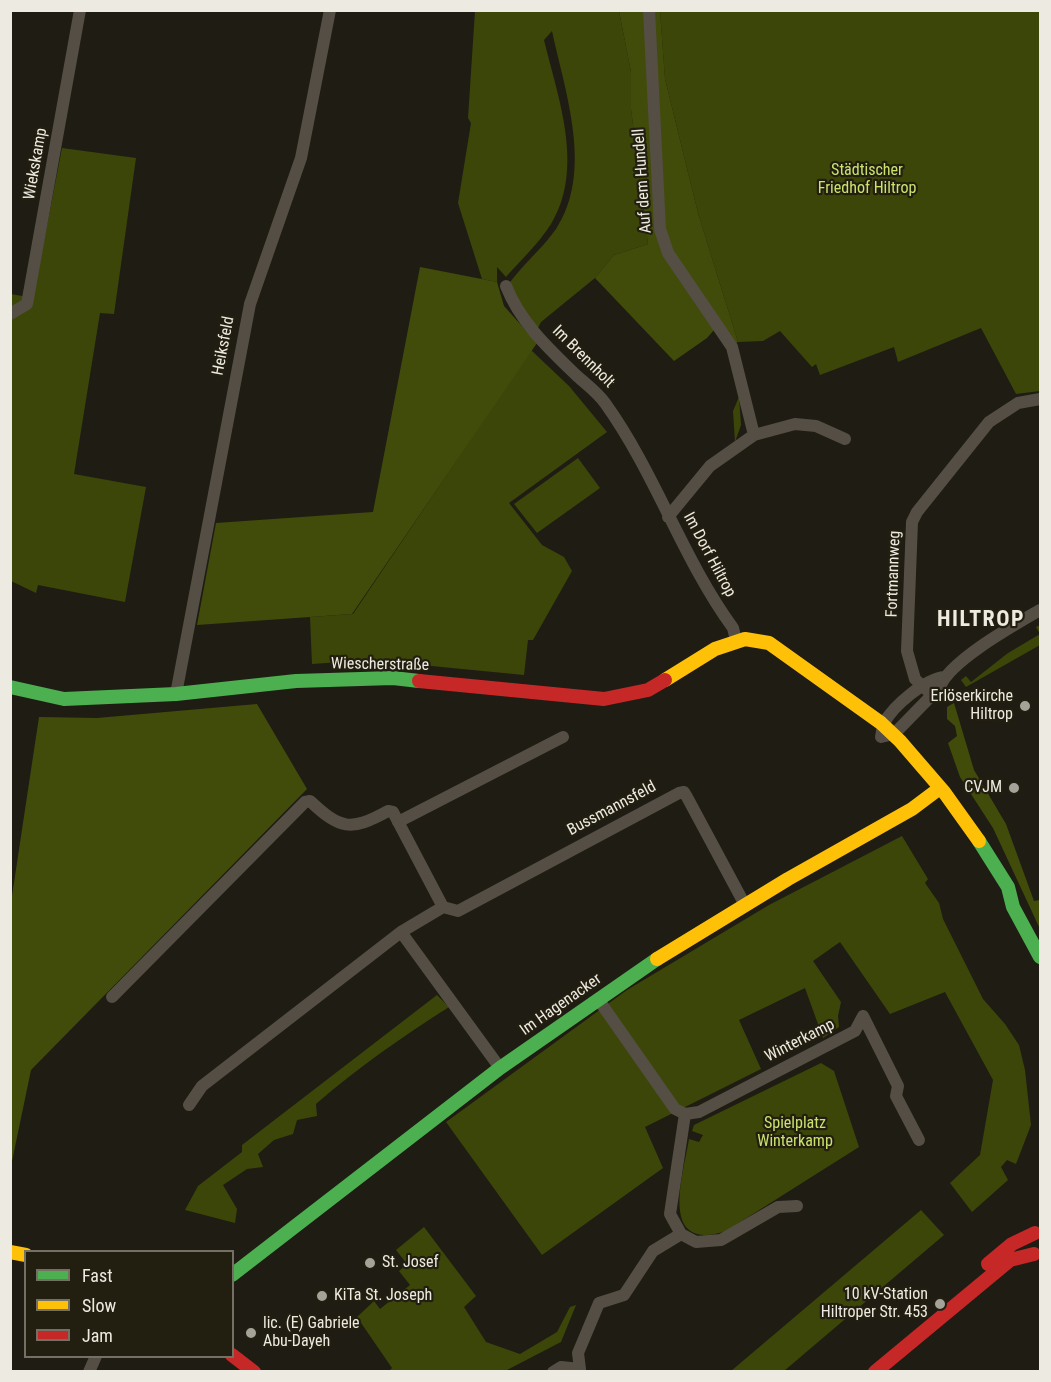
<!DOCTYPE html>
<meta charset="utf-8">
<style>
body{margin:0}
#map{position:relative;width:1051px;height:1382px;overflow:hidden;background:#1f1c14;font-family:"Roboto Condensed",sans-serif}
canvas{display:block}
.frame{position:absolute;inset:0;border:12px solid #edebe1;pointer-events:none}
.legend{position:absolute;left:24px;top:1250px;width:210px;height:108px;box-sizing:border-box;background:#231f10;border:2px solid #747164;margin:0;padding:8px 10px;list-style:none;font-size:18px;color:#edebe1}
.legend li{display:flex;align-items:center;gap:12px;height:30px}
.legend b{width:30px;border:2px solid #747164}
</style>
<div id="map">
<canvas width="1051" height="1382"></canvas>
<div class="frame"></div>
<ul class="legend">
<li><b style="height:8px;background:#4caf50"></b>Fast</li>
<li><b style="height:8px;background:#ffc107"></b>Slow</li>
<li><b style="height:8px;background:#c62828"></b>Jam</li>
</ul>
</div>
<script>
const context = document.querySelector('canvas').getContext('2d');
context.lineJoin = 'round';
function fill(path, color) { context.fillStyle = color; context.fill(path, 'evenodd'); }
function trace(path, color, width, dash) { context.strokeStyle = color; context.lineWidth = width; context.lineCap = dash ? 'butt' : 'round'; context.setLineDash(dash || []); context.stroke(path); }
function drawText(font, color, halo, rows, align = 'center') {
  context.font = font + ' "Roboto Condensed",sans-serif'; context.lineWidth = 4.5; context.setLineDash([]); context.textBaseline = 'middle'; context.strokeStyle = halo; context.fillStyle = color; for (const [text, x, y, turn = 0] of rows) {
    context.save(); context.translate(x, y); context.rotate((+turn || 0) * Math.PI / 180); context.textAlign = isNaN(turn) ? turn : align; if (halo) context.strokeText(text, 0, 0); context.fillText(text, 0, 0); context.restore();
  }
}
fill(new Path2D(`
 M475,11h144l12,61v37l17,135 -34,11 -19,23 -54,44 -4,8 -29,-45c14,-20 34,-36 48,-56 38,-58 9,-137 -4,-198l-8,9c14,58 41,128 7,184 -12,19 -30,36 -45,53l-9,-10v15l-15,-3 -24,-76 13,-80 -3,-5z
 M660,11h380v380l-24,3 -35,-66 -83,34 -4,-15 -74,28 -4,-11 -4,3 -32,-36 -17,10 -25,1 -40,-129 -33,-134z
 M62,148l74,10 -22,156 -14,-1 -26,161 72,13 -21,115 -87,-17 -2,8 -25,-12v-287l22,4z
 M531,350l38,36 38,46 -98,71 33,42 22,12 8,14 -39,69h-5l-4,35 -154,-15 -58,4 -2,-47 43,-3z
 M739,397l2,28 -6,17 -2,-31z
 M578,458l22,30 -63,45 -23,-29z
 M1040,625v20l-74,42 -5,-7 5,-4 5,6 37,-29 32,-19 -4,-7z
 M902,836l26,43 -3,4 14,20 4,16 40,80 22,25 14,21 6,25 6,55 -15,39 -9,-4 -6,7 7,13 -36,32 -22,-29 30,-28 13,-75 -48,-88 -55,22 -50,-72 -27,19 28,41 -3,14 1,11 -16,11 -18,-50 -66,32 22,49 -116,58 18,41 -121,87 -96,-133 181,-132 142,-85z
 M437,995l12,12c-47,30 -92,61 -133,97l1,12 -20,4 -4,14 -19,6 -16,14 5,13 -16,2 -24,16 14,24 -2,14 -50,-13 13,-24 44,-34v-7z
 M821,1063l13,8 25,76 -133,84c-68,22 -43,-55 -37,-92l10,3 4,-7 -11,-4 2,-6z
 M921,1210l23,25 -160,136h-53z
 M424,1227l52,69 -12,11 22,35 34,12 37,-22 13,-25 6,-2 -15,37 -56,29h-116l3,-3 -35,-51 17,-16 6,8 30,-24 -11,-14 8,-7 -11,-14z`), '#3d4609');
fill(new Path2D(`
 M619,11h41l5,68 33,134 40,129 -2,1 -15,-21 -14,16 -33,23 -79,-83 19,-23 34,-11 -17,-135v-37z
 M420,267l77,15 7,24 33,37 -185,271 -155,11 19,-102 157,-11z
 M954,703l20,67 32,54 28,77 6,-1v29l-47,-101 -33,-51 -12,-34 9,-7 -2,-10 -8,-7v-12z
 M257,704l50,85 -276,281 -20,96 -1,-257 29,-192 58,1z`), '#424c0a');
trace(new Path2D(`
 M649,10l11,219 8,24 64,94 22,88
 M506,286c14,36 43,63 70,89 10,9 22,18 29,28 51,71 77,155 128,225l3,12
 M10,314l17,-10 53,-294
 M668,517l42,-51 44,-31 41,-11 21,2 29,13
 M944,677c-20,3 -50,28 -60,46 -2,4 -2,10 -3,14l13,-3 46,-47c9,-26 76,-63 100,-77
 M176,694l74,-390 51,-146 29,-148
 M932,695l-17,-16 -8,-28 5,-129 5,-10 72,-90 29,-19 22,-4
 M398,822l165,-85
 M401,932l99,136
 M112,997l193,-195 5,-1c30,28 40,31 78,10l5,1 50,95
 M598,999l77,110 10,5 14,-2 156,-81 8,-15
 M863,1016l35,70 -2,10 23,44
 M189,1105l13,-19 199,-154 42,-25 15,4 221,-118 5,-1 3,5 58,108
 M685,1114l-15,100 11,20 15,8 25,-2 57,-33 19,-1
 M89,1372l7,-16
 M553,1372l8,-5 19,2 -2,-16 21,-50 25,-8 29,-44 28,-17`), '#554e44', 12);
trace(new Path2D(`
 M10,687l54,12 112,-5 120,-13 97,-3 26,3
 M979,841l29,46 5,20 27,50
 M232,1275l268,-207 157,-109`), '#4caf50', 14);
trace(new Path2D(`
 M665,680l50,-31 30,-10 24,4 112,80 19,18 44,51 35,49
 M657,959l131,-80 124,-70 28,-21
 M10,1252l16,3`), '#ffc107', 14);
trace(new Path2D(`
 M419,681l185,18 44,-9 17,-10
 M988,1264l24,-20 23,-11
 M232,1355l22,17
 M875,1372l135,-112 24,-6`), '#c62828', 14);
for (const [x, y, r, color] of [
 [1025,706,6,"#a5a399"],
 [1014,788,6,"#a5a399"],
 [370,1263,6,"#a5a399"],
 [322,1296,6,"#a5a399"],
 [940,1304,6,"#a5a399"],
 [251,1333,6,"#a5a399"]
]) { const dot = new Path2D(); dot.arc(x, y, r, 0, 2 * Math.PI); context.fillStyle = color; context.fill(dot); trace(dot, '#231f10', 2); }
drawText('16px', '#edebe1', '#231f10', [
 ["Wiekskamp",36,164,-80],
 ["Auf dem Hundell",643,181,-94],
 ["Heiksfeld",224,346,-79],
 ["Im Brennholt",583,357,45],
 ["Im Dorf Hiltrop",709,555,62],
 ["Fortmannweg",894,574,-88],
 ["Wiescherstraße",380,665,1],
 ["Bussmannsfeld",612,809,-28],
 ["Im Hagenacker",561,1005,-35],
 ["Winterkamp",800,1041,-27]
]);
drawText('16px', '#cbe36d', '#231f10', [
 ["Städtischer",867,171],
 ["Friedhof Hiltrop",867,189],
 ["Spielplatz",795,1124],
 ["Winterkamp",795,1142]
]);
drawText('16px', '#edebe1', '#231f10', [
 ["Erlöserkirche",1013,697],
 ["Hiltrop",1013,715],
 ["CVJM",1002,788],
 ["St. Josef",382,1263,"left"],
 ["10 kV-Station",928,1295],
 ["Hiltroper Str. 453",928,1313],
 ["KiTa St. Joseph",334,1296,"left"],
 ["lic. (E) Gabriele",263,1324,"left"],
 ["Abu-Dayeh",263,1342,"left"]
], 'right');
context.letterSpacing = '1.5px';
drawText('bold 22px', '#edebe1', '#231f10', [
 ["HILTROP",981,620]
]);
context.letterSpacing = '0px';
</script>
